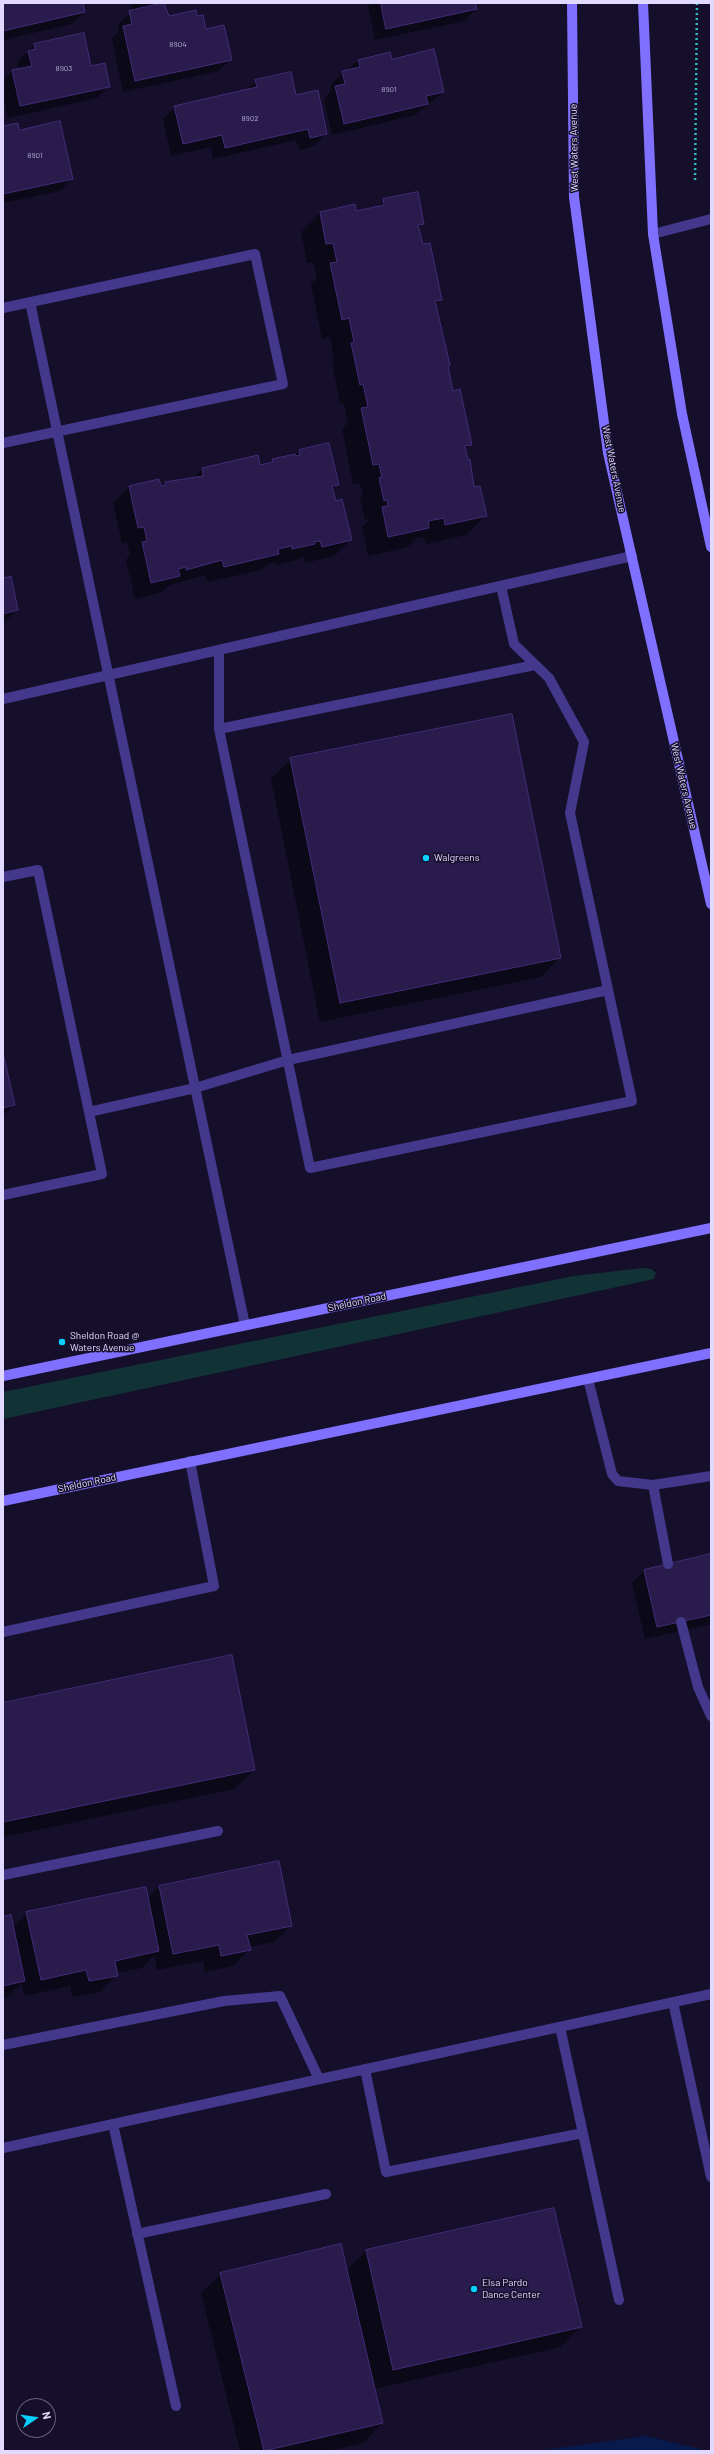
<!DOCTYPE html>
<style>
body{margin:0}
#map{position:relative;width:714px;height:2454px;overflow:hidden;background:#160f2b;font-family:Barlow,sans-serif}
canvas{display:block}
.frame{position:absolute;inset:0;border:4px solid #e1d9ff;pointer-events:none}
.north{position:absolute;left:16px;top:2398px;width:40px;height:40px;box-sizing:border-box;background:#160f2b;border:1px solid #676080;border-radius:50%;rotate:77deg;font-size:11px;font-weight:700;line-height:16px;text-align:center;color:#e1d9ff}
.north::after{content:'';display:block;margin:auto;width:14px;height:18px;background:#05d0ff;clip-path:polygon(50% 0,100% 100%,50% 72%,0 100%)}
</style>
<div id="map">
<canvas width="714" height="2454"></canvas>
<div class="frame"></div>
<div class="north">N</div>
</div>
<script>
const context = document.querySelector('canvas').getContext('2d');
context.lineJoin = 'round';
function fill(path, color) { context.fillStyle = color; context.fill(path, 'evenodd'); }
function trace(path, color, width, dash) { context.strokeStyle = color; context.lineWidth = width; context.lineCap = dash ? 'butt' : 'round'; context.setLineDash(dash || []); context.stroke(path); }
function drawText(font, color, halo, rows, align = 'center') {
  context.font = font + ' Barlow,sans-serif'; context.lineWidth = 3; context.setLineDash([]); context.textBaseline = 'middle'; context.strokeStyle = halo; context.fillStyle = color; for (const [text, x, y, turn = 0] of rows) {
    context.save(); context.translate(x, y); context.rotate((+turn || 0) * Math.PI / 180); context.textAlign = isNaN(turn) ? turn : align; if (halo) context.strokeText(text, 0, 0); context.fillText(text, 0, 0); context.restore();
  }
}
fill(new Path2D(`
 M643,1268l8,1 5,4 -2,6 -651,140v-27l571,-116z`), '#123335');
fill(new Path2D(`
 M646,2436l63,15h-167l2,-1z`), '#081a4b');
fill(new Path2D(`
 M3,3h79l2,9 -12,12 -69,16z
 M131,3h41l-7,1 3,13h28l35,42 -12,12 -96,21 -11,-53 7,-8 -1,-7 15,-13z
 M372,3h102l2,6 -12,12 -89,19 -7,-33z
 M83,34l7,33 19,19 -12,12 -89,20 -5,-23v-15l9,-9 6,-1 -1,-6 5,-7 12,-12z
 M359,60h32l52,32 -28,23 -83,20 -8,-36 8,-9 -1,-6z
 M256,81l40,16 30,37 -12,12 -15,4 -3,-10 -83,19 -2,-12 -40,9 -8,-37 12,-12 71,-17z
 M3,127l16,4 53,48 -12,12 -57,12z
 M384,200l39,23 -5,6 23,70 -6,7 14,59 -2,2 5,25 19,52 -6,6 9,32 -2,1 14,32 -20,20 -40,9 -2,-7 -7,1 -9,9 -40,9 -6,-29 6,-5v-3l-3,1 -5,-22 3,-3 -3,-12 -7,1 -11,-55 6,-6 -4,-20 -4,1 -8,-41 2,-2 -4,-24 -8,2 -11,-55 6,-6 -4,-16 -6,1 -6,-31 19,-19 36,-1 20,-4z
 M300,450l38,34 -6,6 19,50 -17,16 -29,7 -1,-7 -7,4 -21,5 -1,-3 -7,2 -7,6 -54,12 -1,-7 -36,10 -8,7 -27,7 -9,-39 4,-5 -3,-13 -5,2 -9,-41 16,-16h31l6,-4 22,-5 1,2h3l10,-11 55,-13 3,10 35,-11z
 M3,576l14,34 -14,14z
 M291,759l269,198 -19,20 -221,45 -49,-243z
 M3,1058l11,47 -11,11z
 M711,1556v68l-66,15 -13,-56 12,-12z
 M3,1704l251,66 -19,19 -232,48z
 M159,1887l132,38 -17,17 -25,5v3l-16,16 -28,6 -2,-11 -46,9 -3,-15 -12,13 -26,5 1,2 -17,17 -28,5 -2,-11 -46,10 -2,-13 -15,14 -4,1v-80l10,9 14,-14 120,-14z
 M553,2209l27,118 -19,20 -187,42 8,34 -19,20 -34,8h-89l-39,-158 20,-19 125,-3 20,-20z`), '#0007');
const building = new Path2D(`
 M3,3h80l2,9 -82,19z
 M164,3l5,13 27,-6 1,6 6,-1 3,14 18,-4 8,35 -97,21 -12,-55 9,-2 -3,-13z
 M381,3h94l2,6 -91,20z
 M84,33l7,33 14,-3 5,24 -90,19 -8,-36 20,-4 -4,-15 7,-2 -1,-5z
 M434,49l10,43 -18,4 2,8 -84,20 -9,-38 10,-2 -3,-13 18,-4 -2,-7 32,-8 2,7z
 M291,72l5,23 22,-5 9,44 -17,4 -2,-9 -83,19 -3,-13 -39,9 -9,-38 83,-19 -2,-7z
 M60,121l13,58 -70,15v-68l15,-3 1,7z
 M418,192l6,32 -6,1 5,19 7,-1 12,57 -7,1 15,64 -2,1 5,25 7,-2 12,56 -7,1 3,14 2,-1 4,28 6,-1 7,30 -42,9 -1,-7 -16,3 1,7 -41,9 -6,-30 6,-1 -1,-6 -3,1 -5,-23 3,-1 -3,-13 -6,1 -12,-57 7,-1 -5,-23 -3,1 -9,-42 3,-1 -5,-24 -7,2 -12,-57 7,-1 -4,-19 -7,1 -6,-32 35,-8 1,7 28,-6 -1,-6z
 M329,443l10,42 -7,1 4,15 6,-2 10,41 -30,7 -2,-6 -6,1 1,2 -23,5v-3l-14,3 1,5 -55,13 -2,-7 -36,10v-3l-8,2 2,7 -29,7 -9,-41 5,-1 -3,-14 -6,1 -9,-42 30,-7 2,7 5,-1 -1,-3 38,-6 -1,-8 56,-13 2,10 13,-3 -1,-3 23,-5 1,2 4,-1 -1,-5z
 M3,571l1,7 7,-2 7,34 -15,4z
 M512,714l49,244 -221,45 -50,-245z
 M3,1053l12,52 -12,3z
 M711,1554v61l-54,12 -13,-57z
 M232,1655l23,115 -252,52v-119z
 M279,1861l13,65 -45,9 4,15 -30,6 -2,-11 -46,9 -14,-68z
 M146,1887l13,64 -44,10 3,15 -29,5 -3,-11 -45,10 -15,-68z
 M11,1915l14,66 -22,5v-69z
 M554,2208l28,119 -189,43 -27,-120z
 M341,2244l42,179 -119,28 -44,-178z`);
fill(building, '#291b4c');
trace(building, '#422c79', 1);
trace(new Path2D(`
 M695,180l2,-177`), '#2abdc1', 2.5, [2, 3]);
trace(new Path2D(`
 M653,234l58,-15
 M30,302l215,1023
 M3,308l252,-54 28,130 -280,59
 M219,651v78l91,439 322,-67 -62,-288 14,-71 -35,-64 -35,-34 -13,-58
 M3,699l629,-143
 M219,729l316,-64
 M3,877l35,-7 64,304 -99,21
 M89,1112l106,-24 93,-28 320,-70
 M588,1379l24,95 6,7 35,4 58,-9
 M653,1485l15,79
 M681,1622l17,65 13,29
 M3,1632l211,-46 -24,-125
 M3,1875l215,-44
 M673,2002l38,175
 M560,2027l59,273
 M3,2045l221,-44 56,-5 39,83
 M365,2069l21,103 197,-39
 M113,2124l63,282
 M3,2148l708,-154
 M137,2234l189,-40`), '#43388b', 10);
trace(new Path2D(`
 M572,3l2,194 34,256 103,451
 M643,3l10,231 29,180 29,133
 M3,1376l708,-148
 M3,1501l708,-148`), '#8070ff', 10);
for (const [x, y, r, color] of [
 [426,858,4,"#05d0ff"],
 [62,1342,4,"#05d0ff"],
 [474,2289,4,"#05d0ff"]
]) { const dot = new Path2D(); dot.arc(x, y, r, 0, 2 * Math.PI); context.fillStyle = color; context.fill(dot); trace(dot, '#160f2b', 1.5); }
drawText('8px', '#b3aad2', null, [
 ["8904",178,44],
 ["8903",64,68],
 ["8901",389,89],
 ["8902",250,118],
 ["8901",35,155]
]);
drawText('10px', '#e1d9ff', '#160f2b', [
 ["West Waters Avenue",574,148,-91],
 ["West Waters Avenue",614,469,79],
 ["West Waters Avenue",684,786,77],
 ["Sheldon Road",357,1302,-12],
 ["Sheldon Road",87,1483,-12]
]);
drawText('10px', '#e1d9ff', '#160f2b', [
 ["Walgreens",434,858],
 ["Sheldon Road @",70,1336],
 ["Waters Avenue",70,1348],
 ["Elsa Pardo",482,2283],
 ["Dance Center",482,2295]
], 'left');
</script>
